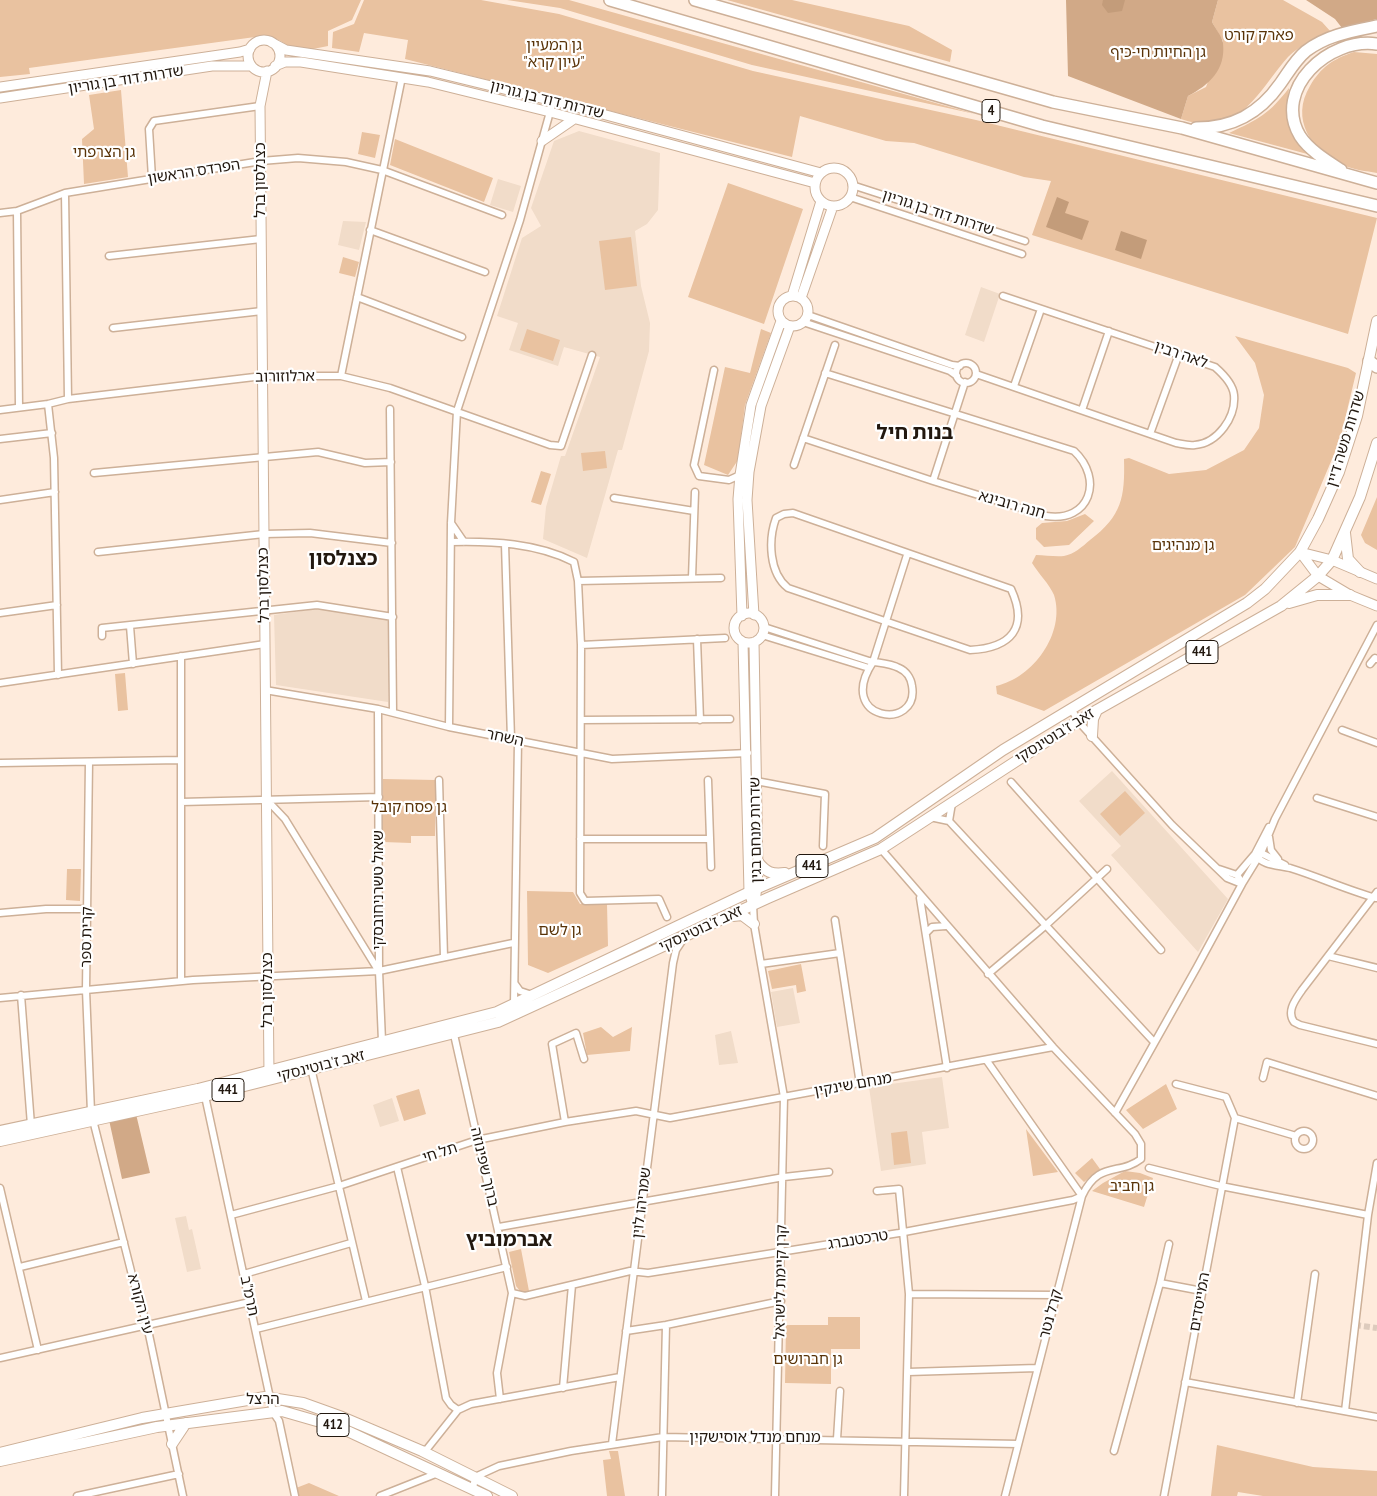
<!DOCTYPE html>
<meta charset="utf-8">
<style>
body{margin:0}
canvas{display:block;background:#feebdc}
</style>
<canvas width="1377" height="1496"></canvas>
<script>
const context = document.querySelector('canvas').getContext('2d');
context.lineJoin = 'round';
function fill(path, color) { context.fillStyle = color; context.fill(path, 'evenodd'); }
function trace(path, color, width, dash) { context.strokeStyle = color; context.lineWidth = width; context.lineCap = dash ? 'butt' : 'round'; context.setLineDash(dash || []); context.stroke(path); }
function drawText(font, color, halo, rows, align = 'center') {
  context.font = font + ' "PT Sans Narrow","Noto Sans Hebrew",sans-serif'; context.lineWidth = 4.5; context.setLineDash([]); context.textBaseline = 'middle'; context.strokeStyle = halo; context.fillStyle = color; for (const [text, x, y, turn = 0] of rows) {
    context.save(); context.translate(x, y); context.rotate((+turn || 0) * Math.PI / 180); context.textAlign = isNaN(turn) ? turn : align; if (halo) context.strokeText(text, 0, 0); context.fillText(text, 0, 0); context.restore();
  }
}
fill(new Path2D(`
 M579,131l81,22 -2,57 -11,14 -12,7 6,55 9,37 -1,28 -27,99h-4l-31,108 -44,-19 3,-32 15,-51h4l35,-99 -36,-10 -6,19 -49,-16 9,-27 -21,-7 25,-78 19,-12 -10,-18 23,-67z
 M498,179l23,7 -8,26 -23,-7z
 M343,221l23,1 -7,28 -21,-5z
 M981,287l19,7 -16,48 -19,-7z
 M316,609l74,11 -2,82 -112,-17 -2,-70z
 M1112,771l116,128 -30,53 -87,-97 10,-9 -42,-45z
 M793,988l7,35 -23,4 -6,-35z
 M731,1031l7,32 -19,2 -4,-30z
 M942,1077l7,51 -27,4 4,32 -45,7 -12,-84z
 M392,1098l7,23 -19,6 -7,-22z
 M186,1216l3,14 3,-1 9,40 -14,3 -12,-54z`), '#f1dcc9');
fill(new Path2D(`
 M0,0h361l-9,20 -24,11v15l-20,4 -16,-2 -13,-8 -24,-3 -226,31 1,6 -30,3z
 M364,0h117l78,14 194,57 223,49 401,98 -29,116 -316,-99 19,-54 -27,-4 -110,-34 -28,-2 -86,-25 -8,41 -387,-98 3,-19 -44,-7 -5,19 -27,-4 1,-16 21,-8z
 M507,0h62l406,114 -223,-49 -192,-57z
 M727,0h65l117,26 43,24 -2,12z
 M1218,0h65l39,22 9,10c-15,6 -31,13 -43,25 -31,35 -48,82 -107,62l7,-23 18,-9 17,-46 -11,-19z
 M1354,52l23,2v119c-11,-2 -23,-3 -34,-8 -32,-14 -53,-46 -33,-79 11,-19 23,-27 44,-34z
 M1289,88c-3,32 0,43 22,67l-82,-22c30,-14 40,-19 60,-45z
 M121,90l7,87 -44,7 -2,-45 12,-10 -5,-34z
 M362,132l18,3 -5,23 -17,-4z
 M395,139l98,39 -9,24 -94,-37z
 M728,183l75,26 -39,115 -76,-27z
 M631,237l6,49 -32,4 -6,-49z
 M343,257l16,5 -4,15 -16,-4z
 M527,329l33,11 -7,21 -33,-11z
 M761,329l10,4 -26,72 -7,55 -10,15 -24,-10 21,-98 25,6z
 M1235,336l113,32 8,5 -16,67 -45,107 -50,48 -201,116 -47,-17 -1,-8c37,-8 70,-53 58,-91 -4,-10 -16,-22 -22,-32l4,-8c9,0 19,2 28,1 10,-2 18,-9 26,-16 32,-24 35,-43 34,-81l5,-1 40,16 37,-4 38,-20 15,-22 5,-33 -9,-32z
 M605,451l2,17 -24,3 -2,-18z
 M541,471l10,3 -10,31 -10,-3z
 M1377,497v53l-12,-7 -4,-8z
 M1085,514l9,7 -25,24 -25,2 -8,-8v-11l6,-5 25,-2z
 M125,673l3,37 -10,1 -3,-37z
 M383,779l53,1 -1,56h-24v7l-28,-1z
 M1125,791l20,22 -25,23 -20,-22z
 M67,869h14l-1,32 -14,-1z
 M527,891l46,1 7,12h27l1,42 -60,27 -20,-8z
 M801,964l5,27 -9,2 -1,-8 -24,4 -4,-18z
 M601,1027l12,10 19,-10 -2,24 -43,4 -4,-22z
 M1166,1084l11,25 -34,20 -17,-19z
 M419,1089l7,25 -22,7 -8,-25z
 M1026,1129l32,43 -25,4z
 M907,1131l4,32 -17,2 -3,-32z
 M1092,1158l8,11 -16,13 -9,-9z
 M1125,1171l15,2 13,5 -9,29 -52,-16 11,-8z
 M521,1249l8,42h-9l-4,-5 -7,-34z
 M828,1317h32v32h-29v35l-46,-1 1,-58h42z
 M1217,1445l96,22 64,4v25h-114l-25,-4 -1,4h-26z
 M609,1451h9l7,45h-18l-4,-36 8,-1z
 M309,1483l30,13h-42l-1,-8z`), '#e9c2a0');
fill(new Path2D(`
 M1066,0h152l-6,22c3,6 10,14 11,21 3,27 -14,42 -35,53l-7,23 -113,-43z
 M1306,0h71v19l-35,9 -7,-9z
 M136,1114l14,59 -28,6 -13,-59z`), '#d1a987');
fill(new Path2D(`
 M1103,0h22l-3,11 -14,2 -6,-8z
 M1057,197l12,5 -4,11 24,8 -7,19 -36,-13z
 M1121,231l26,9 -6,19 -26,-9z`), '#c39c7a');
trace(new Path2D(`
 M1355,1325l22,3`), '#ddcbbd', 6, [6, 3]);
const street = new Path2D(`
 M152,178l-3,-49 5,-8 106,-15
 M852,185l173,56
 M65,193l3,206
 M850,197l172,57
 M17,211l2,196
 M0,213l17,-2 48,-18 196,-32 37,-3 48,4 36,8 120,45
 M370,230l115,42
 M109,256l152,-17
 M357,297l105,40
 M808,315l144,50 8,1
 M803,322l147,49 7,5
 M113,328l149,-17
 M956 373a10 10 0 1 1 20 0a10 10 0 1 1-20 0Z
 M714,370l-20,95 5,11 30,4 11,-5
 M976,374l200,69c6,1 13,3 19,2 23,-2 41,-28 39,-50 -1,-11 -11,-21 -19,-28l-212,-71
 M341,376l61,-299
 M1014,386l27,-77
 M48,404l6,54 4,217
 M390,409l3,303
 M0,410l48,-6 20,-5 195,-23h78l49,12 160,57 11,1 31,-91
 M1082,410l27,-79
 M1150,434l29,-80
 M803,438l130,43 113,35c44,7 58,-37 28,-65l-249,-78
 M0,439l52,-6
 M794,465l41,-120
 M94,473l224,-21 47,11 26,-1
 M933,481l32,-99
 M614,498l80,13
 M0,500l55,-8
 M793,513l218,76c18,39 0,59 -41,61l-182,-62c-19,-15 -20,-48 -12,-70l8,-4z
 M451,523l13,19
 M451,542c41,-1 86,1 123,20l4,19 3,64 -1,248 5,8 74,-2 8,18
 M505,544l6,195
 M98,552l166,-18 46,-1 82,10
 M692,578l3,-86
 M578,581l143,-3
 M0,613l57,-8
 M130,626l3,38
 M764,627l105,34c9,2 21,2 30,7 7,3 12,10 13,18 8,46 -78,35 -39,-24l34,-107
 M762,635l107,33
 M102,636v-8l215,-23 76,12
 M697,639l3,81
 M581,645l144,-7
 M1370,664l5,-6 2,1
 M0,683l265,-39
 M265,690l113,19 71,18 163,32 136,-6
 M1071,708l7,13 94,104 55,53 15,6
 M378,709l1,262 3,70
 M581,720l149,-1
 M449,727l2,-204 6,-112 63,-191 33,-119
 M1342,730l35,13
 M89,762l-3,228 5,122 43,171 13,42 36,171
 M0,763l181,-3
 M439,780l5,177
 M708,780l3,87
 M756,781l69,13 -2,52
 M1011,782l150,168
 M1317,798l60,19
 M266,799l19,20 93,151
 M181,802l198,-5
 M930,817l19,4 205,221
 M949,821l3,-18
 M1269,837l2,13 7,9
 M580,839h129
 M881,849l172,198 82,87 6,10v15c-22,17 -42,1 -59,37l-77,300
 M1255,854c7,12 23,11 35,14 29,9 57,22 86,30
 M1257,854l4,-1 24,12
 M1219,869l18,6 2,3
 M1237,875l18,-21 14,-27
 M1377,892l-75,98c-6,9 -16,21 -8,32l6,3 77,19
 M920,898l27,170
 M753,905l1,19 30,173 -9,399
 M0,913l46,-4h41
 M835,920l25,164
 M926,933l6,-6 14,-1
 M1328,956l49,12
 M761,964l79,-11
 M988,974l57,-48 62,-57
 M181,981v-325
 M515,984l5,7 12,4
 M21,995l10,130
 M0,998l193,-18 186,-9 134,-28
 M514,1004l4,-263
 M453,1030l59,263 -15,80 3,26
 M311,1068l55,233
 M1263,1078l4,-16 110,34
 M205,1096l68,316 6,9 16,75
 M1115,1113l82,-146 45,-83 19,-31 14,-34 102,-194
 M1235,1118l61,18
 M565,1122l-13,-78 24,-11 8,26
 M1295 1140a9 9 0 1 1 18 0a9 9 0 1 1-18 0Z
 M397,1167l28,119 21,112 5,7 7,5
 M1149,1168l72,18 147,29
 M0,1188l38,162
 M877,1191l22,-2 10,105 -5,202
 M231,1215l108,-29 138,-46 88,-18 71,-11 34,7 383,-71
 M499,1227l285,-50 45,-5
 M20,1267l104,-25
 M244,1274l107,-31
 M1160,1283l9,-39
 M512,1293l13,3 105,-25 18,2 251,-40 174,-33 9,-4 -95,-135
 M909,1294l148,1
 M256,1329l251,-62
 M626,1331l40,-6 115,-24
 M0,1358l250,-56
 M908,1372l129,-4
 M1185,1382l192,35
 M563,1388l9,-103
 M1297,1403l18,-129
 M1345,1411l23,-196 9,-52
 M837,1439l3,-48
 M612,1444l61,-481 3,-13 8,-12
 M422,1451l5,-2 31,-39 13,-6 149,-27
 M1114,1451l46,-168 42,8
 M473,1489l2,-12 24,-11 72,-15 92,-14 355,7
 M77,1496l102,-22
 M380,1496l58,-23
 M662,1496l4,-171
 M1164,1496l71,-378 -9,-21 -50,-13`);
const secondary = new Path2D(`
 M248 56a16 16 0 1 1 32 0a16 16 0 1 1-32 0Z
 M271,42l15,8 144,21 139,34 252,68
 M275,66l10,-4h16l127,20 122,30 265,71
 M267,71l-7,35 9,970
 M0,87l240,-35 10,-3
 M0,98l212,-32h39
 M542,141l32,-22
 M815 187a19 19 0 1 1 38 0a19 19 0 1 1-38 0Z
 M778 311a15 15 0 1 1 30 0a15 15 0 1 1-30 0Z
 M792,296l29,-95
 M801,298l32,-92
 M1300,552l18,24 32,19 27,11
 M1300,552l32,8 45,19
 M734 628a15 15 0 1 1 30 0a15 15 0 1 1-30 0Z
 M754,615l-7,-115 2,-28 12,-66 29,-80
 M742,616l-4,-117 2,-24 11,-70 30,-84
 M743,642l6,250 4,13
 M754,642l4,229 -2,24`);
const primary = new Path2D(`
 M1345,533l3,26 12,13
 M1289,603l28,-8h33
 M1092,736l1,-17 4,-9
 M758,862c8,10 14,13 27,11
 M733,916l9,-1 12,9
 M0,1131l198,-42 299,-77 261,-124 117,-50 128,-88 244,-147 18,-14 35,-37 18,-33 21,-47 18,-56 20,-95
 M0,1141l205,-45 293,-74 270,-124 113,-49 200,-130 200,-113 37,-30 14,-16 28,-63 17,-54
 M172,1444l14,-21
 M0,1453l142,-35 123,-21 38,6 39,14 80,34 90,45
 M0,1461l157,-34 125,-16 59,17 146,68`);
const highway = new Path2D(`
 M610,0l432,126 335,80
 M695,0l358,102 129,26 195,55
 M1196,128c36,0 63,-14 84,-44 8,-11 15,-24 26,-33 21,-16 46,-20 71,-25
 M1341,170c-14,-9 -32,-20 -41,-34 -28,-47 29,-99 77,-92
 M1369,361l8,6`);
trace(street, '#cdb098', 9);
trace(secondary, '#cdb098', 11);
trace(primary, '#cdb098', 12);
trace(highway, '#cdb098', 14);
trace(street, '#fff', 6);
trace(secondary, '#fff', 9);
trace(primary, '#fff', 10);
trace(highway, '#fff', 11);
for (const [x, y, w] of [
 [991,111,18],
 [1202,652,32],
 [812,866,32],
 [228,1090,32],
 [333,1425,32]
]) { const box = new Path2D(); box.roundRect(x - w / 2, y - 11.5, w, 23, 4); context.fillStyle = '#fff'; context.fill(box); trace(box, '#22180f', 1); }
drawText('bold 14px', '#22180f', null, [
 ["4",991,111],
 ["441",1202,652],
 ["441",812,866],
 ["441",228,1090],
 ["412",333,1425]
]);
drawText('15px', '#593308', '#fff', [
 ["פארק קורט",1259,36],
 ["גן המעיין",554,46],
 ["\"עיון קרא\"",554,63],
 ["גן החיות חי-כיף",1158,53],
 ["גן הצרפתי",104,153],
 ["גן מנהיגים",1183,546],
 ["גן פסח קובל",409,808],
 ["גן לשם",560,931],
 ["גן חביב",1132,1187],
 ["גן חברושים",808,1360]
]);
drawText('15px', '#22180f', '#fff', [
 ["שדרות דוד בן גוריון",126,80,-9],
 ["שדרות דוד בן גוריון",547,100,14],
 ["הפרדס הראשון",194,172,-9],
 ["כצנלסון ברל",261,180,-90],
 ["שדרות דוד בן גוריון",938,213,18],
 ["לאה רבין",1181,355,19],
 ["ארלוזורוב",285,377,-1],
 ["שדרות משה דיין",1346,439,-73],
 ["חנה רובינא",1012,505,16],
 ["כצנלסון ברל",264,585,-91],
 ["זאב ז'בוטינסקי",1055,736,-32],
 ["השחר",505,738,12],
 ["שדרות מנחם בגין",756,830,-91],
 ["שאול טשרניחובסקי",379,890,-90],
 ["זאב ז'בוטינסקי",701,929,-25],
 ["קרית ספר",87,937,-89],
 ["כצנלסון ברל",268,990,-90],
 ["זאב ז'בוטינסקי",321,1066,-14],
 ["מנחם שינקין",853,1085,-10],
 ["תל חי",440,1153,-18],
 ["ברוך שפינוזה",484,1167,77],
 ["שמריהו לוין",642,1203,-83],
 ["טרכטנברג",858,1240,-9],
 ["קרן קיימת לישראל",781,1282,-89],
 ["תרמ\"ב",249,1296,78],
 ["המייסדים",1200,1302,-80],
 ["עין הקורא",140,1304,75],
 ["קרל נטר",1051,1314,-75],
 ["הרצל",263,1400],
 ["מנחם מנדל אוסישקין",755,1438]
]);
drawText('bold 20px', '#22180f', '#fff', [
 ["בנות חיל",915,433],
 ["כצנלסון",343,559],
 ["אברמוביץ",509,1240]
]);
</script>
